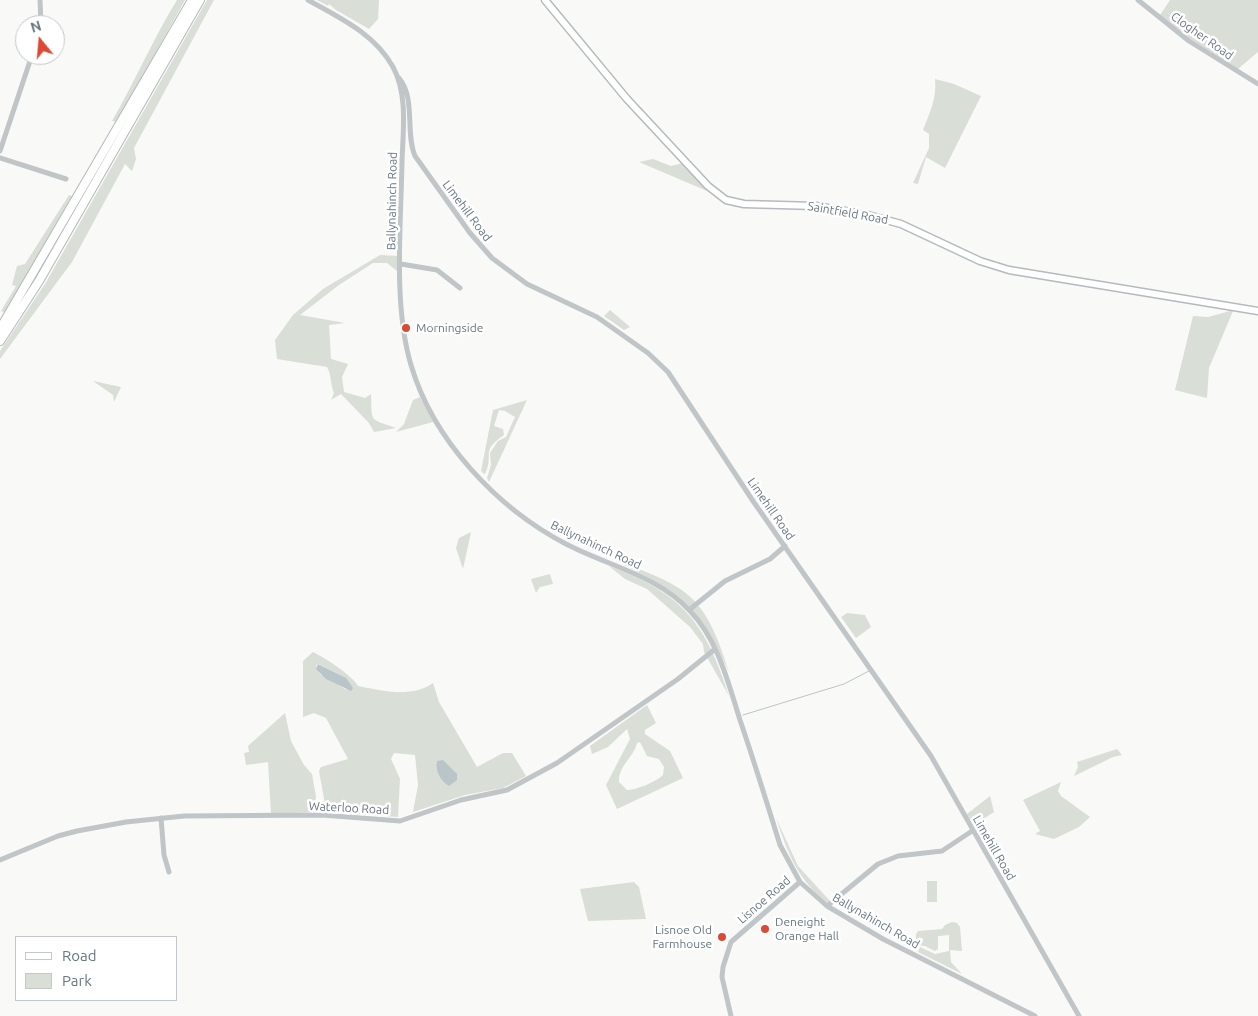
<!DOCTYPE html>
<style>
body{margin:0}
#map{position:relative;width:1258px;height:1016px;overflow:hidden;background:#f9f9f7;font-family:Ubuntu,sans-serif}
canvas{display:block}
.legend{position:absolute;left:15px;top:936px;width:162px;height:65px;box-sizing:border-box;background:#fff;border:1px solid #c2c9cc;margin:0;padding:6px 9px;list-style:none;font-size:15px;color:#667780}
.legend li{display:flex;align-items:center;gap:10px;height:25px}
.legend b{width:25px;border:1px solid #c2c9cc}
.north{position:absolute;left:15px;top:15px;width:50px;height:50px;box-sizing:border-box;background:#fff;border:1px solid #c2c9cc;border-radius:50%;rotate:343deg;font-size:14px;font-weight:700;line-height:20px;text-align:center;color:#667780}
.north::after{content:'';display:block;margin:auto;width:18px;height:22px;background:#da4a35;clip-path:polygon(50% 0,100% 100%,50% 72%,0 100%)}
</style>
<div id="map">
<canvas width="1258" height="1016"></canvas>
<ul class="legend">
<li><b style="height:6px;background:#fff"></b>Road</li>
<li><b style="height:14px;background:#d9ded6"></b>Park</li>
</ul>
<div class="north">N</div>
</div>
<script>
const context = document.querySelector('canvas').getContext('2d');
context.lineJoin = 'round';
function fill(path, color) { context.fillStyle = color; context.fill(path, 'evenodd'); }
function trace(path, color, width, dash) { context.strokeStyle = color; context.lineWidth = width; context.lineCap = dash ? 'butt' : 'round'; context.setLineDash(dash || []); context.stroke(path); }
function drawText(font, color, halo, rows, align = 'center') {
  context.font = font + ' Ubuntu,sans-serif'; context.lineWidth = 5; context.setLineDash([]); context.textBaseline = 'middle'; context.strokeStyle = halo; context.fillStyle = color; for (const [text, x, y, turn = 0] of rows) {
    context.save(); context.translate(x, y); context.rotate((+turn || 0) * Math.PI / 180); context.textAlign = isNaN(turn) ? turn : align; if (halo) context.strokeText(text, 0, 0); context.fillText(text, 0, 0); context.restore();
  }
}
fill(new Path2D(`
 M177,0h8l-68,122 -5,-1c23,-40 41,-82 65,-121z
 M207,0h7l-80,148 2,11 -4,12 -7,-7 -53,98 -72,97v-8l45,-67z
 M317,0h62l-1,19 -9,10 -33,-19 -7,-6 -1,2z
 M1170,0h88v52l-20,17 -46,-29 -32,-25z
 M935,79l19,5 27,12 -36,72 -19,-11 -8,27 -5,-1 16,-35v-14l-6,-4c7,-18 14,-32 12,-51z
 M653,159l18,7 12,-3 24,28 -68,-29z
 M69,195l3,1 -67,117 -4,-2 15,-25 -4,-1 5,-19 8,-2z
 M380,255l17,1v15l-10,-8h-14l-34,22 -39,30 45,8 -16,2 2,34 17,5 -6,13 2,15 21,6 6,-4c1,30 -2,24 25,34l-22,4 -5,-9 -28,-29 -10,6 3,-7c-4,-9 -2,-17 -7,-26l-50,-8 -2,-19 18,-25 30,-26z
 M610,310l20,17 -6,3 -20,-14z
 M1230,311h3l-24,57 -2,30 -32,-8 18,-74 15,1z
 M93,381l28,6 -7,15 -1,-7z
 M420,397l13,25 -37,10 8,-8 9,-24z
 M527,400l-38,82 -2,-4 4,-13 -1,-12 8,-12 8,-4 9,-20 -10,-6 -6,-1 -5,16 9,3 1,6c-25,17 -9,19 -19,39l-2,-1 -2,-2 12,-61z
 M471,532l-8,37 -7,-21 3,-10z
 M612,559c75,28 92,33 117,113 -31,-69 -51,-80 -117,-113z
 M609,566c73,27 97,57 120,130l-25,-44 -1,-8 -13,-17 -43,-38 -22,-10z
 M550,574l3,10 -13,3 -4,6 -5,-14z
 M847,613l18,2 6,12 -15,11 -15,-21z
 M313,652c12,6 39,23 45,34 23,5 55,12 75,-3l6,19 38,65 26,-14h9l14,23 -23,12 -38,7 -52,17 5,-27 -3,-30 -21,-2 -3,6 9,20 -2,38 -69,-5 -4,-8 -6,-33 2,-4 27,-8 -22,-41 -12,-5 -11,4v-56zM319,664l21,11 7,15 -27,-16 -4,-9z
 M647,705l9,18 -11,7v4l25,17 13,27 -66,31 -11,-24 24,-46 -3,-10 -19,18 -16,7 -2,-8zM640,742l7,14 12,3 5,8 -1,8c-7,7 -27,15 -36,15l-8,-8c-1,-16 15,-25 18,-39z
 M285,713l6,28 13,24 8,9 4,23 -3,15 -42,2 -3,-52 -22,3 -2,-12 5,-1 -1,-6z
 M1117,749l5,6 -9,2 -39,19 4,-9 -1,-5z
 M1061,782l-3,9 3,5 29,21 -11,10 -25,12 -19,-5 5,-3 -17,-31z
 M990,796l4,16 -20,13 -7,-11z
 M776,818l22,48 32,35 -4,1c-30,-25 -38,-49 -50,-84z
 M927,881h10v21h-10z
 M634,882l5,5 7,32 -58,2 -8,-32z
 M952,922l5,1 3,4 2,24 -12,-1 1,12 11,12 -44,-22 2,-5 15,7 14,-3v-16l-11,1v13l-3,2 -10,-5 -9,-1v-11l2,-3 24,-2 3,-4z`), '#d9ded6');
fill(new Path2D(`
 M318,664l28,14 7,10 -2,3 -25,-12 -10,-10z
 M443,760l14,14v6l-8,6c-8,-5 -14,-14 -12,-25z`), '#b9c5c8');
trace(new Path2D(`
 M743,715l101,-31 25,-13`), '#b9c5c8', 1);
const major = new Path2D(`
 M545,0l82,99 81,87 18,14 18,4 72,2 52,9 33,9 79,37 29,9 249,41`);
const highway = new Path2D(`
 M0,329l192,-329
 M0,341l39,-60 161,-281`);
trace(major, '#b4babd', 9);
trace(highway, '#b4b9bb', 10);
trace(new Path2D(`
 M40,0l1,25
 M308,0c32,18 67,34 85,67 15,27 10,65 9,94 -1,63 -9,144 9,204 22,75 86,143 155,179 42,22 91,31 124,67 28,29 38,71 50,109 14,41 27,83 40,125l20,37 27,24 56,33 152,77
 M1138,0l51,41 69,43
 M399,78c17,20 6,55 16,78l55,77 22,25 35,26 70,33 51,36 20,19 85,129 178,255 148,260
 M0,151l32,-96
 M0,158l66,21
 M401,264l36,6 23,18
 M689,610l36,-29 45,-22 15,-13
 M161,818l3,37 5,17
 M0,860l58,-24 19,-5 49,-9 58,-6 138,-1 78,6 61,-21 46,-10 50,-27 121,-84 37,-30
 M827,906l51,-42 20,-8 44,-5 30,-20
 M731,1016l-9,-39 1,-10 8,-25 69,-60`), '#c0c5c8', 5);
trace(major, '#fff', 6);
trace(highway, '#fff', 8);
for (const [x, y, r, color] of [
 [406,328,5,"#da4a35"],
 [765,929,5,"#da4a35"],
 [722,937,5,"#da4a35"]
]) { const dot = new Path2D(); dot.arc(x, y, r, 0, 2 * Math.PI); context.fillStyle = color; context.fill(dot); trace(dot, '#fff', 2); }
drawText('12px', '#667780', '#fff', [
 ["Clogher Road",1202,36,35],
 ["Ballynahinch Road",392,201,-89],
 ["Limehill Road",467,211,53],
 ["Saintfield Road",848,213,10],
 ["Limehill Road",771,509,55],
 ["Ballynahinch Road",596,545,25],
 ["Waterloo Road",349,808,3],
 ["Limehill Road",994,848,60],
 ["Lisnoe Road",764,900,-41],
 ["Ballynahinch Road",876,921,30]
]);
drawText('12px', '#667780', '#fff', [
 ["Morningside",416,328],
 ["Deneight",775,922],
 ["Orange Hall",775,936],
 ["Lisnoe Old",712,930,"right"],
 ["Farmhouse",712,944,"right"]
], 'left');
</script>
